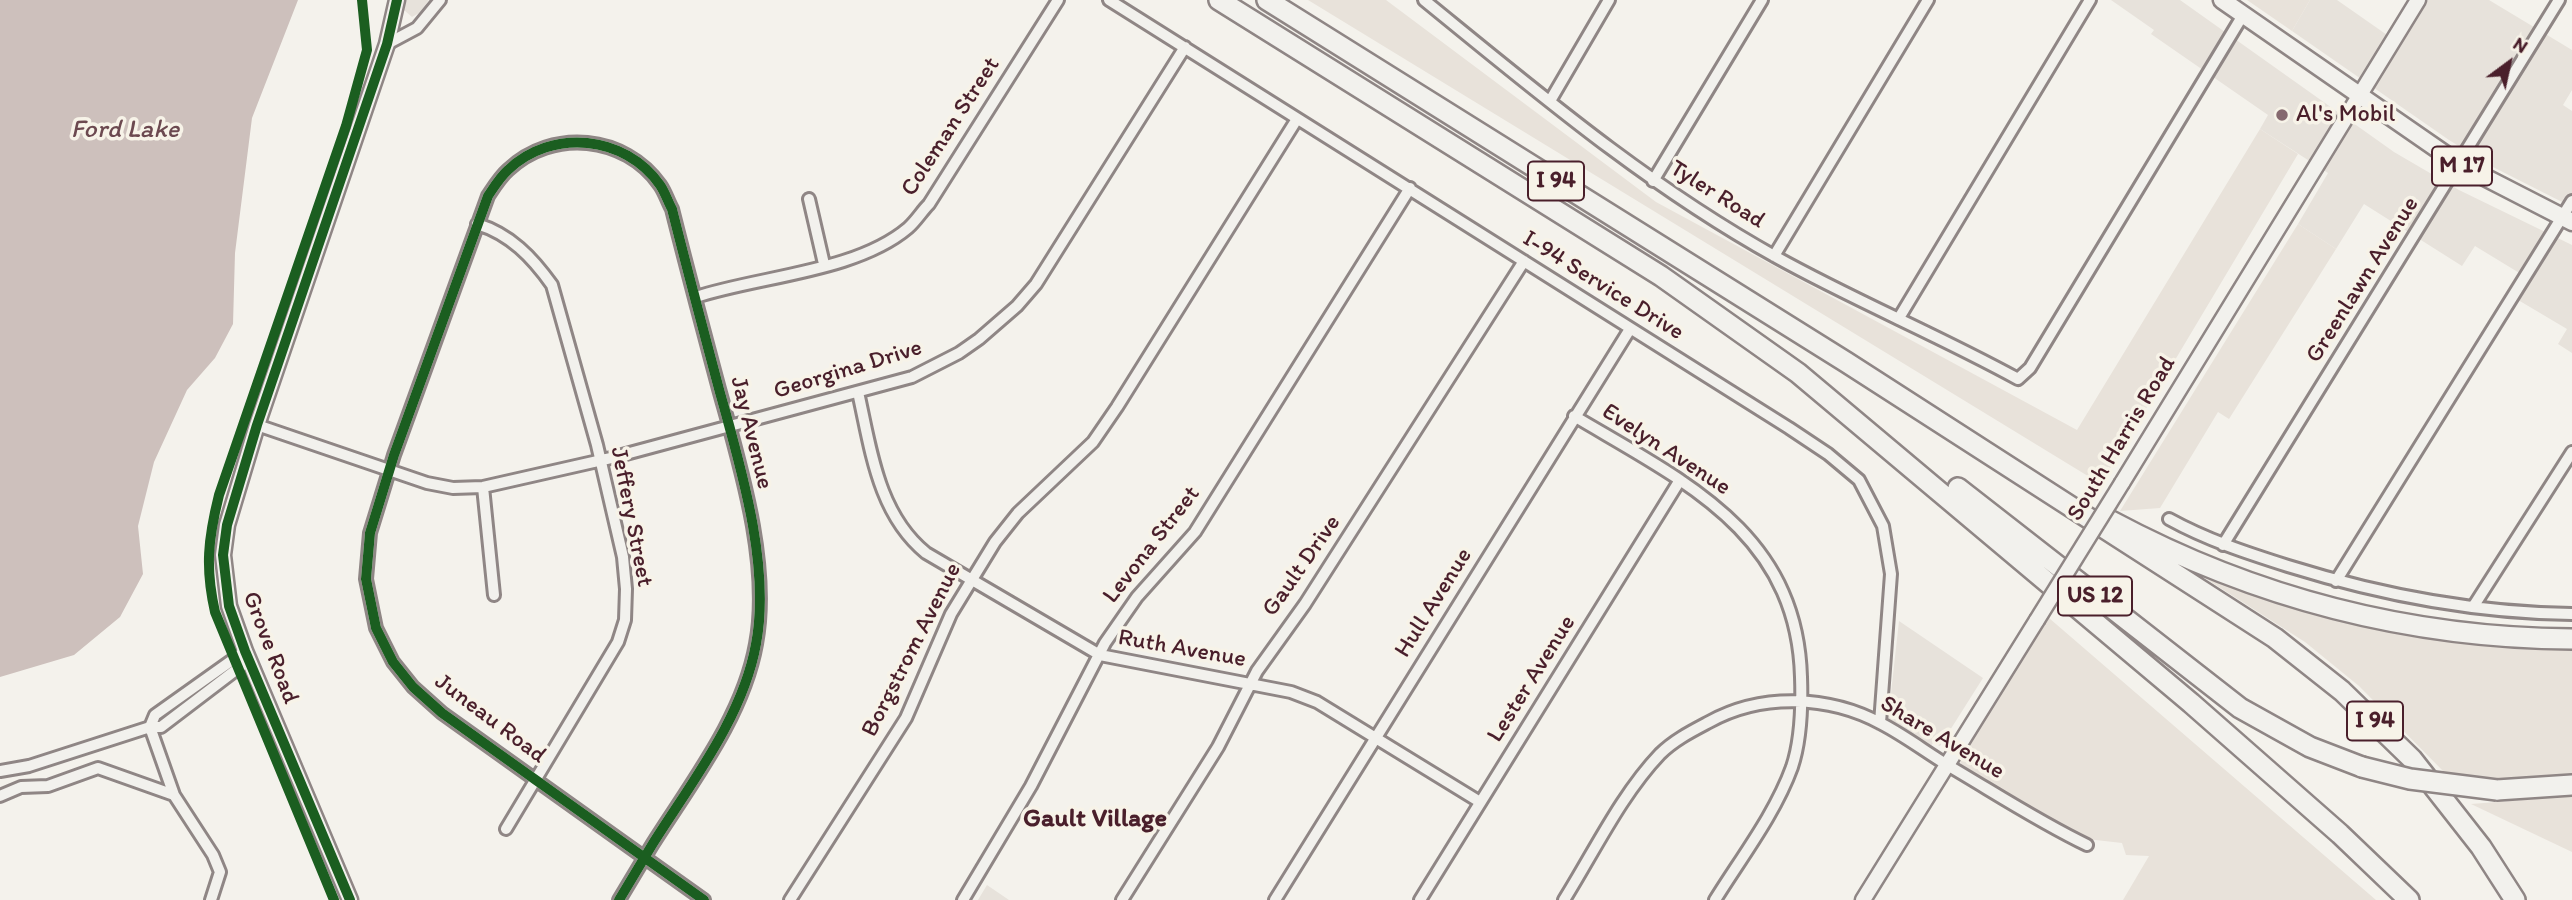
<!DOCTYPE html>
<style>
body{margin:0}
#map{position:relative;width:2572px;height:900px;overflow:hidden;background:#f4f2ec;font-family:Itim,sans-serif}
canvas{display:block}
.north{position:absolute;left:2474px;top:28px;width:70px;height:70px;-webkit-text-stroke:5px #f7f3e8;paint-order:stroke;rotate:33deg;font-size:19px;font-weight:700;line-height:28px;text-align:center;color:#4a1f2b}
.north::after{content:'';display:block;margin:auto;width:24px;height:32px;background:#4a1f2b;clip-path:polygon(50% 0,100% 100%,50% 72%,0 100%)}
</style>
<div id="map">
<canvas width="2572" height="900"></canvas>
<div class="north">N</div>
</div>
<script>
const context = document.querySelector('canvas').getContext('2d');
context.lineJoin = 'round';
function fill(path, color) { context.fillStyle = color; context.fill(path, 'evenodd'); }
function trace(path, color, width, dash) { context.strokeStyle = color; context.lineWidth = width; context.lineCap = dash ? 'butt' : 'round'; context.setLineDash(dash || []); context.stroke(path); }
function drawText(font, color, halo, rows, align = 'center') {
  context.font = font + ' Itim,sans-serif'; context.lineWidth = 7; context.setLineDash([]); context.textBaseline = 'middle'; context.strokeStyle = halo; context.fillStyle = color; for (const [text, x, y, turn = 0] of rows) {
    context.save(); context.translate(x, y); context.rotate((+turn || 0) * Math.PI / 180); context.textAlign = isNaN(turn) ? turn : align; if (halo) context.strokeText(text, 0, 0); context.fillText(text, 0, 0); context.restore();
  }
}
fill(new Path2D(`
 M405,0h24l-10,13 -7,4 -8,-7z
 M2111,0h69l214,152 65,38 113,55v108l-14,-9 9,-15 -59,-35 13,-20 -46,-28 -13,20 -98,-62 -28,45 -38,-25 30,-51 -68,-44 8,-14 -117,-81 3,-4z
 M2310,0h27l63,44 28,-44h61l83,50v40l-9,15 9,6v96l-81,-41 -42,-26 -157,-109z
 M1899,621l84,57 -43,68 -7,-3 -2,3 -43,-26z
 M987,885l22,15h-31z`), '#e7e2db');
fill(new Path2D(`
 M1308,0h78l270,202 421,228 183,-301 38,25 -197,330z
 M2247,0h63l-18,31z
 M2298,224l38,25 -107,170 -11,-7 -58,96 -40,3z
 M2197,573c47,16 94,34 142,47 76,19 155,28 233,29v127l-68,3 -59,-6 -86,-87 -54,-44z
 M2049,618l327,282h-253l26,-44 -23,-1 -4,-12 -35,-4 -16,-7 -110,-66 -1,-10z
 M2572,796v56l-101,-48z`), '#e8e2da');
fill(new Path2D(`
 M0,0h298l-46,118 -17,135 -2,71 -18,34 -28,32 -33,72 -16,64 5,48 -23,43 -46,38 -74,22z`), '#cdc0bc');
const street = new Path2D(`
 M1109,0l680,428 39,26 31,26 24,46 8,48 -11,149
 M1424,0c113,92 224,186 352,257 79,44 162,78 242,122l12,-11 213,-353
 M387,44l30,-16 23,-28
 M1550,101l59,-101
 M1653,181l109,-181
 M809,199l15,65
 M477,224c33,10 55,33 75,61l45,160 26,112 3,32 -1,31 -7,22 -112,187
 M1774,256l154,-256
 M696,297c64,-21 160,-25 212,-69 8,-7 14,-17 21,-24l129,-204
 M1899,318l191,-318
 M858,392c13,58 20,122 68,161l174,102 191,37 26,10 163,100
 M1574,416c109,65 223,116 227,261 1,28 0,63 -9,90 -17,47 -51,91 -77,133
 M257,425l170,58 26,5 30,-1 128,-29 301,-81 47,-24 20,-14 38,-33 19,-22 149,-237
 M483,487l11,108
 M2169,519c38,21 78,34 119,47 93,29 187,47 284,48
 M2223,545l336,-545
 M2336,581l236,-380
 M2473,607l99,-155
 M150,727l24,68 39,60 7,17 -9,28
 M150,727l5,-12 90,-64
 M0,771l29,-5 121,-39h11l88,-67
 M0,796l21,-9 27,-1 50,-18 76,27
 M619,900l33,-55c39,-62 91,-128 104,-201 15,-79 -16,-179 -37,-255 -16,-60 -32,-120 -47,-180 -4,-7 -7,-17 -12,-24 -35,-50 -108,-57 -152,-15 -8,7 -14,17 -20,26l-94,259 -24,78 -4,46 10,49 17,34 20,25 29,26 203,145 59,42
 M790,900l116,-182 45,-104 44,-72 23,-29 75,-71 24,-35 180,-288
 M963,900l68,-114 74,-143 32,-46 58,-65 215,-344
 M1122,900l96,-153 39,-76 48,-67 219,-343
 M1275,900l355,-571
 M1420,900l260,-420
 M1564,900c30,-48 57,-105 96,-146 14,-14 32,-23 49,-32 52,-29 120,-27 173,2 23,12 44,28 67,42 46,27 90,56 138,79`);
const secondary = new Path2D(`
 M2122,483l296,-483
 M350,900l-105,-249 -16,-45 -6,-51 4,-30 30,-100 130,-381 10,-44
 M1863,900l174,-280`);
const primary = new Path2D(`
 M2222,0l237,164 113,58`);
const highway = new Path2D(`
 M1219,0l442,276 137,97 393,330 149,131 69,66
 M1267,0l579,362 429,276 67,53 70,68 69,88 34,53
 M1958,488l282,220 70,39 52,20
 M2111,521c144,77 298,117 461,118
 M2497,790l75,-5`);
trace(street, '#8f8685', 16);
trace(secondary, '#8f8685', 19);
trace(primary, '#8f8685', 21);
trace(highway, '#8f8685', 24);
trace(street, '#f2f1ed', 10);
trace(secondary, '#f2f1ed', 14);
trace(primary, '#f2f1ed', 16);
trace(highway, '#f2f1ed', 19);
const secondaryBridge = new Path2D(`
 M2037,620l85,-137`);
const highwayBridge = new Path2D(`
 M2362,767l48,12 87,11`);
trace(secondaryBridge, '#8f8685', 19, []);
trace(highwayBridge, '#8f8685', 24, []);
trace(secondaryBridge, '#f2f1ed', 14);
trace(highwayBridge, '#f2f1ed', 19);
trace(new Path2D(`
 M334,900l-119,-288c-10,-44 -7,-73 4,-117l127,-369 21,-76 -5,-50
 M350,900l-105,-249 -16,-45 -6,-51 4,-30 30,-100 130,-381 10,-44
 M619,900l33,-55c39,-62 91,-128 104,-201 15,-79 -16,-179 -37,-255 -16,-60 -32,-120 -47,-180 -4,-7 -7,-17 -12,-24 -35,-50 -108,-57 -152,-15 -8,7 -14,17 -20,26l-94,259 -24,78 -4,46 10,49 17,34 20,25 29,26 203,145 59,42`), '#1b5e20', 10);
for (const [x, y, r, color] of [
 [2282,115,7,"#86696f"]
]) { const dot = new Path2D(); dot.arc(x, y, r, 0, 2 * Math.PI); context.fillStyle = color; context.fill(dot); trace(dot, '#f7f3e8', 2.5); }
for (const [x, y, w] of [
 [2462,166,60],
 [1556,181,56],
 [2095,596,74],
 [2375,721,56]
]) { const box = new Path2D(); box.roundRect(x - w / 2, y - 19.5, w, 39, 5); context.fillStyle = '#f7f3e8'; context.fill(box); trace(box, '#4a1f2b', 2); }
drawText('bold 23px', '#4a1f2b', null, [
 ["M 17",2462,166],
 ["I 94",1556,181],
 ["US 12",2095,596],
 ["I 94",2375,721]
]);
drawText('24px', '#4a1f2b', '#f7f3e8', [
 ["Al's Mobil",2296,115]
], 'left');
drawText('24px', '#4a1f2b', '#f7f3e8', [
 ["Coleman Street",951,127,-57],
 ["Tyler Road",1717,195,32],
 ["Greenlawn Avenue",2363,280,-58],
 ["I-94 Service Drive",1603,286,32],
 ["Georgina Drive",848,370,-17],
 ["Jay Avenue",751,433,76],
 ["South Harris Road",2122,439,-59],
 ["Evelyn Avenue",1666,450,33],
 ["Jeffery Street",631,517,79],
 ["Levona Street",1152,545,-52],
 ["Gault Drive",1302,566,-55],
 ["Hull Avenue",1434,603,-58],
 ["Grove Road",270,648,69],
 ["Ruth Avenue",1182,649,10],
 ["Borgstrom Avenue",912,650,-63],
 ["Lester Avenue",1532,679,-58],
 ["Juneau Road",490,719,37],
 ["Share Avenue",1942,738,31]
]);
drawText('italic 26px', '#6c4950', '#f7f3e8', [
 ["Ford Lake",125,130]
]);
drawText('bold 26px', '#4a1f2b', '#f7f3e8', [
 ["Gault Village",1095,819]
]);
</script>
